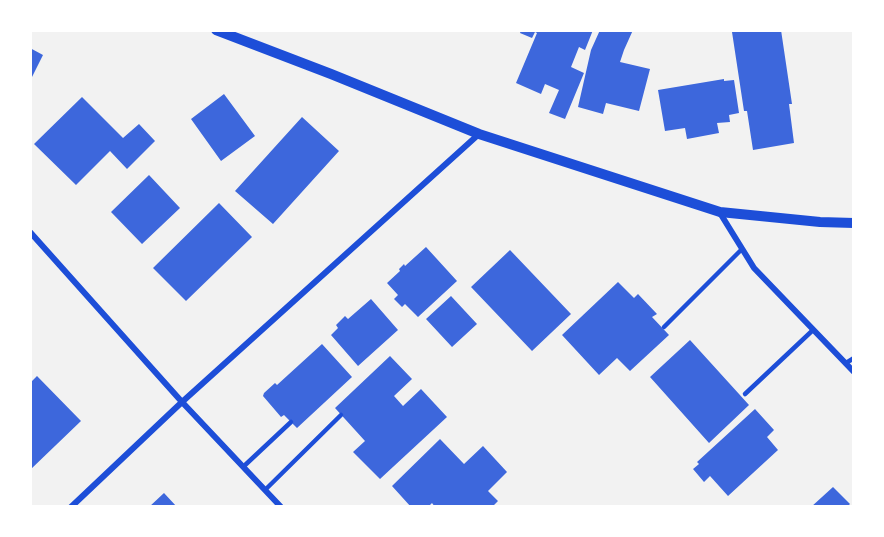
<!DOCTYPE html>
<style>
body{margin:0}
#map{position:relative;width:884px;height:537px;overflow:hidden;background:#f2f2f2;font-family:Inter,sans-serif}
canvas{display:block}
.frame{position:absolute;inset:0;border:32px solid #fff;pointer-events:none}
</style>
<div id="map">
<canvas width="884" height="537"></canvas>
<div class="frame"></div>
</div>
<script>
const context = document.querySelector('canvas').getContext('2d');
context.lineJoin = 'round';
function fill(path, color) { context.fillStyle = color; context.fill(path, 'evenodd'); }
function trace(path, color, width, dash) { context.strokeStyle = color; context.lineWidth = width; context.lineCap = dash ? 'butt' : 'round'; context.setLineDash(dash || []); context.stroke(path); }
fill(new Path2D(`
 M521,30h72l-8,20 -6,-3 -8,20 13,6 -19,46 -16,-6 10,-23 -14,-6 -4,10 -25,-11 21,-50 -2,-1 -3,6 -12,-5z
 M600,30h33l-9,20 -4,12 30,7 -11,42 -33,-8 -3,11 -25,-7 13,-57z
 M743,30h38l11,74h-3l5,39 -41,7 -6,-39h-3l-12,-79z
 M30,48l13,7 -13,26z
 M724,79v2l10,-1 5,33 -10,2 1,7 -13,1 2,10 -32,6 -2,-11 -20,3 -7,-41z
 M224,94l31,42 -34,25 -30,-42z
 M82,97l41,41 16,-14 16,17 -28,28 -17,-18 -34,34 -42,-41z
 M302,117l37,34 -66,73 -38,-33z
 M149,175l31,33 -38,36 -31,-32z
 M219,203l33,34 -66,64 -33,-33z
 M426,247l31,34 -39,36 -13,-13 -3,3 -8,-8 4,-4 -11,-12 13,-12 -1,-2 5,-5 1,2z
 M510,250l61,64 -39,37 -61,-64z
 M618,282l16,16 4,-4 19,20 -5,3 17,18 -39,36 -13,-13 -18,17 -37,-40z
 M451,296l26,28 -25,23 -26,-28z
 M371,299l27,31 -40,36 -27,-31 7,-7 -2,-3 9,-9 3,3z
 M690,340l59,65 -40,38 -59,-66z
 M322,344l30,33 -55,51 -13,-13 -3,2 -18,-21 1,-3 11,-10 2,2z
 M390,356l22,23 -18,17 9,10 18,-17 26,28 -67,62 -27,-27 12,-11 -30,-33z
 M37,376l44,45 -51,49v-87z
 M755,409l19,21 -7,7 11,13 -50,46 -18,-20 -6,6 -11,-13 6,-5 -2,-2z
 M440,439l24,25 19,-18 24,26 -19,19 10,10 -6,6h-57l-3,-4 -4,4h-17l-19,-21z
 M833,487l17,17 -3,3h-36z
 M164,493l13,14h-28z`), '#3d67dc');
trace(new Path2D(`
 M664,327l78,-78
 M846,363l8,-5
 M745,394l68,-64
 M243,467l48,-45
 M265,490l76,-75`), '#1d4ed8', 4.5);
trace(new Path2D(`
 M720,213l34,55 100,104
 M30,232l152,170 99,105
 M71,507l111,-105 297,-268`), '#1d4ed8', 6);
trace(new Path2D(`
 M216,30l115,44 148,60 241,78 100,10 34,1`), '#1d4ed8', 10);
</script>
